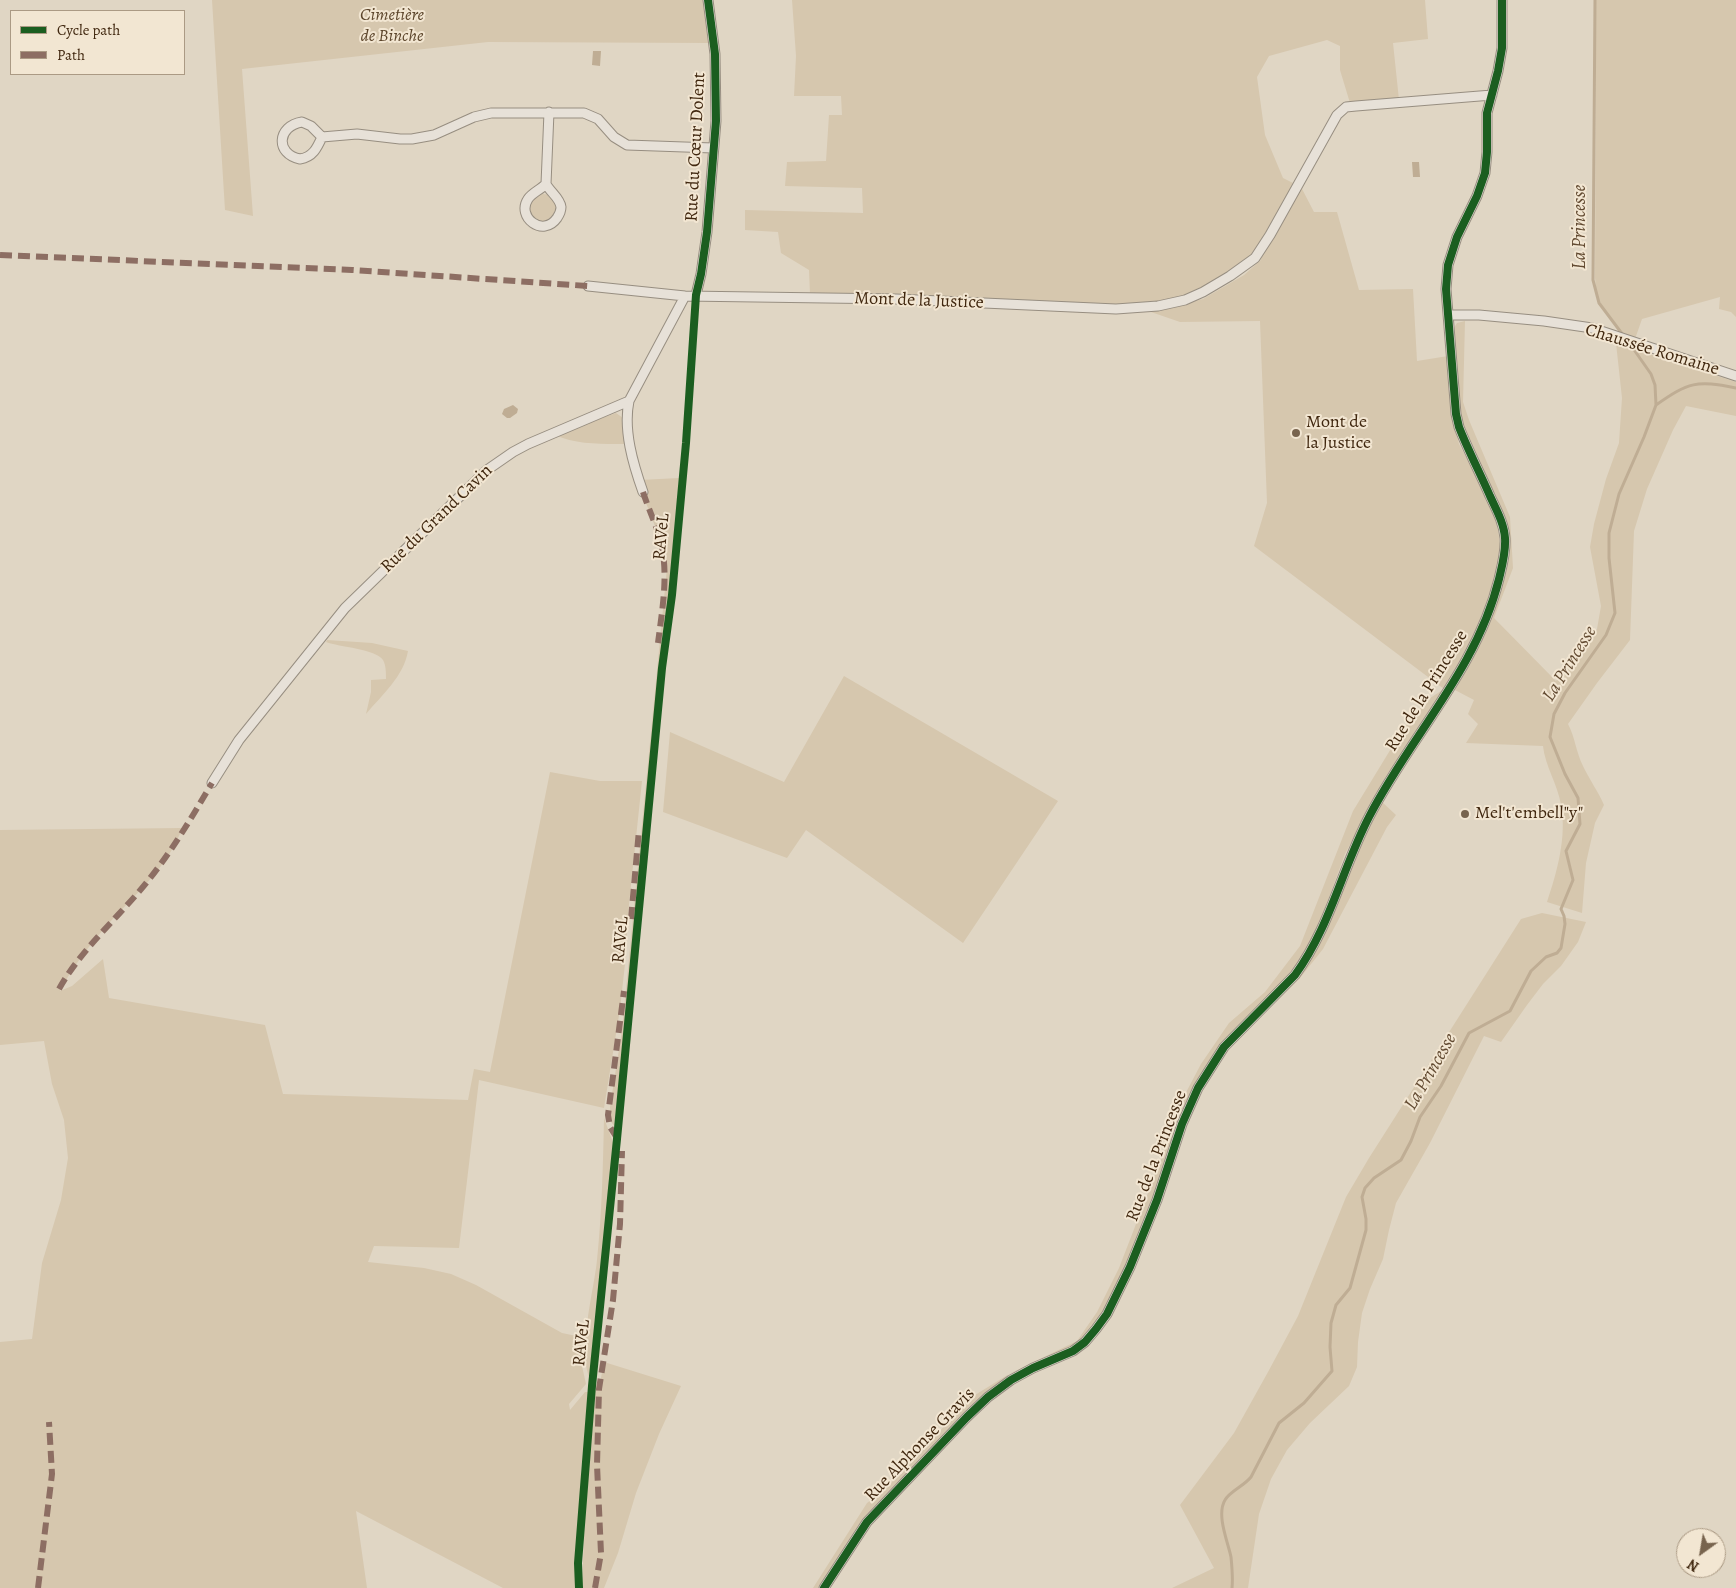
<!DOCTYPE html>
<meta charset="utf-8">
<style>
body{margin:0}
#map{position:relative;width:1736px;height:1588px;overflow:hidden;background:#e0d6c4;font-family:Alegreya,serif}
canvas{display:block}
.legend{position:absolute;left:10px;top:10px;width:175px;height:65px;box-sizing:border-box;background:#f2e6d2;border:1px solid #ab9a84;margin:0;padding:6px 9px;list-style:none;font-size:15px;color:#40270f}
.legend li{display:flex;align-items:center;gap:10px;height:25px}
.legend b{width:25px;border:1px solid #ab9a84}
.north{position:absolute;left:1676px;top:1528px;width:50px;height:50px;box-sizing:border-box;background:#f2e6d2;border:1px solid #ab9a84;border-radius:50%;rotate:212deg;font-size:14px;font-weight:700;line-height:20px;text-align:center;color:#40270f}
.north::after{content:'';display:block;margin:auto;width:18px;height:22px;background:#78644e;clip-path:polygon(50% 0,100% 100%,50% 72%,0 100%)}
</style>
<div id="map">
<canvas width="1736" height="1588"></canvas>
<ul class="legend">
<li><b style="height:6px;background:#1b5e20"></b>Cycle path</li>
<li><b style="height:6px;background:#8d6e63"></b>Path</li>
</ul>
<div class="north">N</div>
</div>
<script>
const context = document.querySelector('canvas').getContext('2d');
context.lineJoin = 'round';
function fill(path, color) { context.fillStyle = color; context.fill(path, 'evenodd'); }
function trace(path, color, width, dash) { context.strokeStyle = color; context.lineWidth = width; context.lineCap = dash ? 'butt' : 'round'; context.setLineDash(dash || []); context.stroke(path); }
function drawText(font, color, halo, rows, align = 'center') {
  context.font = font + ' Alegreya,serif'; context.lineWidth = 4; context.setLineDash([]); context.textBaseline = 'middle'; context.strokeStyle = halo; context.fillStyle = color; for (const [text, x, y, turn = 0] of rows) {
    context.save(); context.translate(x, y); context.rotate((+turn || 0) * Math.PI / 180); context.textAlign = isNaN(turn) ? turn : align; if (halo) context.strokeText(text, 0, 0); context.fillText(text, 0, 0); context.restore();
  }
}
fill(new Path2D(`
 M212,0h492l6,43 -222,-1 -246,27 11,147 -28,-6z
 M792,0h633l3,39 -35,4 6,57 -49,3 -10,-33v-24l-13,-6 -58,16 -12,21 8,58 18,43 18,9 13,25h23l22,78 54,-1 4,72 31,-5 3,56 8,32 24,44 13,28 4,28 1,30 -9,27 -19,43 -49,77 -38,55 -41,78 -25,68 -16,35 -24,28 -61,63 -38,64 -21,67 -30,79 -27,56 -20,27 -25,13 -49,20 -62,58 -79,83 -48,73h-7l54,-85 13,-10 39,-38 48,-55 42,-26 68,-33 20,-29 22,-44 48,-124 5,-25 29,-55 28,-41 36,-31 35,-46 53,-135 50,-82 24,-29 17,-11 -190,-143 13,-43 -7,-182 -80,1 -29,-10 52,-13 41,-24 17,-15 1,-13 -46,35 -40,19 -37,4h-68l-174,-9 -87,-2 -1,-24 -28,-17 -3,-21 -33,-2v-20l118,3 -1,-25 -77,-2 2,-24 39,-1 3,-46h13l-1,-19h-47l2,-40z
 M1594,0h142v317l-5,-5 -12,-3 1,-12 -78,22 -7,20 -13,-4c-2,-9 -17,-23 -22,-33 -4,-7 -4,-16 -5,-24l1,-210z
 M529 208a14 14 0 1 1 28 0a14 14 0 1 1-28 0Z
 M1465,321l-2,81 6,18 41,97 3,51 -19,50 62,63 41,-52 4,-23 -11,-59 4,-23 12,-45 13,-36 3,-45 -6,-55 120,39v34l-50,-10 -13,24 -26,59 -13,42 -4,109 -33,43 -29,41c7,13 8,28 15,42 6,13 15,25 21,39l-9,18 -9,40 -4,50 -35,-11c10,-30 20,-65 14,-97 -3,-20 -16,-39 -18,-59l-77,-3 12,-19 -10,-10 6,-14 -19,-10c27,-45 51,-96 51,-149l-47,-122 -7,-88 5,-8z
 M616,413l7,5 5,26c-24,0 -51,1 -73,-9z
 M679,478l-18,221 -44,430 -6,-7 -1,-15 12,-77 45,-462 -7,-29 -14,-36 -6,-23z
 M327,640l45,3 36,8c-4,25 -26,44 -42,63l5,-22v-12l15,-1c0,-6 0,-14 -3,-19 -7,-11 -44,-13 -57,-18z
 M844,676l214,125 -95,142 -157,-113 -19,28 -124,-46 7,-80 114,50z
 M550,772l50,9h42l-13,123 -4,60 -5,45 -16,99 -125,-28 -20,168 -85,-2 -6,16 56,6 27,6 25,11 86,48 19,4 1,29 4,18 -17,20 1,6 15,-18h3l-7,80 -3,116h-75l-147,-77 11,77h-367v-246l32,-3 10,-76 19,-63 7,-42 -4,-38 -12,-36 -8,-43 -44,4v-215l182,-2c-12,36 -46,66 -72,94 -18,20 -38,45 -50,69l12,-5 31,-27 6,39 156,27 18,69 185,6 6,-31 16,3z
 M1381,801l15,14 -9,12 -64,122 -23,29 -24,24 -2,-1 19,-19 48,-96z
 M1542,913l44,9 -8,20 -17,24 -18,18 -16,21 -26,37 -17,-6 -54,107 -34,60 -7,27 -6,29 -13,30 -8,24 -4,29 -1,25 -8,19 -39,37 -23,27 -16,29 -12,35 -11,74h-76l42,-20 -34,-63 54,-72 34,-61 30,-56 48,-119 23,-39 152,-239z
 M604,1118l11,30 -24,233c-15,-27 3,-90 6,-121 5,-47 6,-95 7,-142z
 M604,1362l77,24 -22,48 -23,59 -18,60 -14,35h-22l7,-178 3,-13 8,-14z`), '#d6c7ae');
fill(new Path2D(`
 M593,51h8l-1,15 -8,-1z
 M1412,162h7l1,15h-7z
 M513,405l5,4 -1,4 -7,5h-3l-5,-4 2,-5z`), '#bfad94');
trace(new Path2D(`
 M1595,0l-2,280 6,23 24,32
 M1656,405c33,-23 40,-25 80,-17
 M1232,1588c1,-10 0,-21 -1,-31 -3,-15 -15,-42 -6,-57 5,-9 19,-14 26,-23l28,-54 25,-20 28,-32 -2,-24 1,-24 5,-18 14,-17 16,-58v-11l-4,-22 3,-9 9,-10 27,-18 10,-19 9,-24 21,-31 28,-53 41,-22 21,-40 15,-14 11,-4 4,-5 4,-24 -1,-8 -3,-7 12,-29 -7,-29 14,-27 -2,-26 -13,-24 -15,-37 4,-23 11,-21 41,-58 9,-22 -6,-55v-25l10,-39 25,-57 12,-32 -1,-20 -4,-11 -21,-30`), '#bfad94', 3);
const minor = new Path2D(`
 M302,122l9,4 11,11c-5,11 -9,20 -22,22 -25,-5 -23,-33 2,-37z
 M322,137l35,-3 43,5h12l22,-4 40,-18 17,-4h93l14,6 16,18 13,8 86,3
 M546,184c-6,6 -14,9 -18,15 -12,18 15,39 29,19 2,-3 4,-7 4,-11 -1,-9 -11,-15 -15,-23l3,-72
 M588,286l97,10 211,3 220,10 42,-3 27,-6 18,-8 27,-16 25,-18 15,-23 67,-120 9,-8 10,-1 136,-11
 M696,295l5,-21 6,-42 9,-111 -1,-67 -7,-54
 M1448,315h31l65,6 48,7 144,48
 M643,492c-10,-28 -20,-62 -14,-91l56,-105
 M212,783l27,-43 106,-132 142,-138 26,-18 15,-8 101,-43
 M824,1588l43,-66 100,-105 21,-20 23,-17 22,-12 40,-17 12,-9 11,-13 11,-15 23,-47 27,-67 25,-76 16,-36 26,-41 71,-72c35,-48 47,-106 74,-158 41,-80 108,-148 130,-238 3,-13 7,-27 6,-41 -1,-15 -9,-29 -15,-42 -10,-23 -22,-46 -31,-69l-3,-13 -10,-125 2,-24 9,-28 20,-41 8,-23 2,-21v-39l11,-42 4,-23v-48`);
trace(minor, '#978e81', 11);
trace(minor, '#e7e1d8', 9);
trace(new Path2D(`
 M0,255l352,15 236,16
 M643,492c5,16 16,39 19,55 6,32 0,64 -4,96
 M631,919l8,-89
 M59,989c23,-41 59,-71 88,-107 25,-31 45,-65 65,-99
 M617,1138l-7,-11 -2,-12 16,-124
 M38,1588l14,-114 -3,-52
 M595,1588l6,-35 -4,-88 2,-76 14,-89 7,-76 2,-73`), '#8d6e63', 6, [12, 6]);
trace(new Path2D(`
 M579,1588l-1,-25 14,-177 25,-247 45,-471 10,-73 14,-152 10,-148 5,-21 6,-42 9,-111 -1,-67 -7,-54
 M824,1588l43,-66 100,-105 21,-20 23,-17 22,-12 40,-17 12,-9 11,-13 11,-15 23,-47 27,-67 25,-76 16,-36 26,-41 71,-72c35,-48 47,-106 74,-158 41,-80 108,-148 130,-238 3,-13 7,-27 6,-41 -1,-15 -9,-29 -15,-42 -10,-23 -22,-46 -31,-69l-3,-13 -10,-125 2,-24 9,-28 20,-41 8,-23 2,-21v-39l11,-42 4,-23v-48`), '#1b5e20', 8);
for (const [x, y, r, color] of [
 [1296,433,5,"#78644e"],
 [1465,814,5,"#78644e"]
]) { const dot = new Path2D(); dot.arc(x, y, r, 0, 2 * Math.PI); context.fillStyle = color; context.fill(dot); trace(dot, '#f2e6d2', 2); }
drawText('italic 18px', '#5c452b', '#f2e6d2', [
 ["Cimetière",392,16],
 ["de Binche",392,37]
]);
drawText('18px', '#40270f', '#f2e6d2', [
 ["Rue du Cœur Dolent",696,147,-87],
 ["Mont de la Justice",919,301,2],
 ["Chaussée Romaine",1652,350,17],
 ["Rue du Grand Cavin",437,519,-44],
 ["RAVeL",662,537,-85],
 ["Rue de la Princesse",1427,691,-58],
 ["RAVeL",621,940,-85],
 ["Rue de la Princesse",1157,1156,-69],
 ["RAVeL",582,1343,-84],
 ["Rue Alphonse Gravis",920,1445,-46]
]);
drawText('18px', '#40270f', '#f2e6d2', [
 ["Mont de",1306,423],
 ["la Justice",1306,444],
 ["Mel't'embell\"y\"",1475,814]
], 'left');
drawText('italic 19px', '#624a31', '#f2e6d2', [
 ["La Princesse",1580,227,-90],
 ["La Princesse",1570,664,-58],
 ["La Princesse",1431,1072,-60]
]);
</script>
